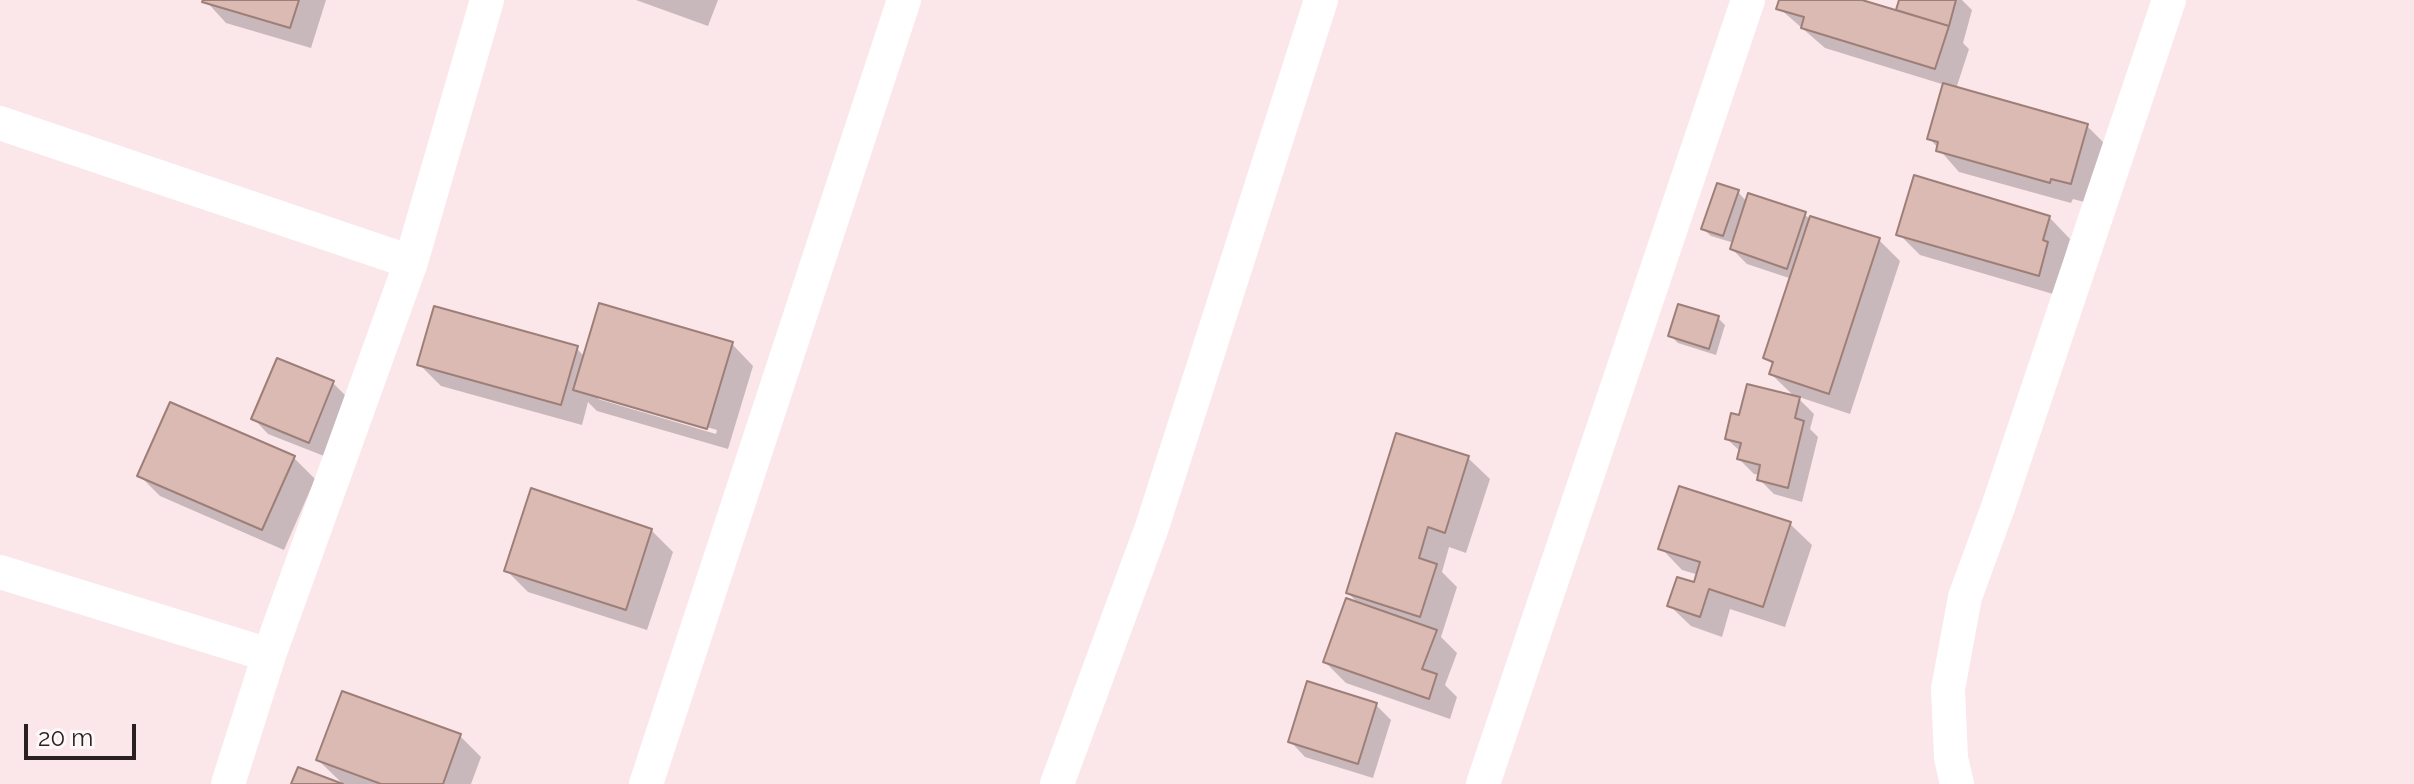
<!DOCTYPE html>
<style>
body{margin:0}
#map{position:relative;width:2414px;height:784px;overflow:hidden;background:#fbe6ea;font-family:Raleway,sans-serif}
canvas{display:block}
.scale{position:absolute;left:24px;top:724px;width:112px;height:36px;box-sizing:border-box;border:4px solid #2b1f21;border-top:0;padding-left:10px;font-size:24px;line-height:28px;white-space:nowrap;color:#2b1f21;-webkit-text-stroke:6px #fff8f9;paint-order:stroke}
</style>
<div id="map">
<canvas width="2414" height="784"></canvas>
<div class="scale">20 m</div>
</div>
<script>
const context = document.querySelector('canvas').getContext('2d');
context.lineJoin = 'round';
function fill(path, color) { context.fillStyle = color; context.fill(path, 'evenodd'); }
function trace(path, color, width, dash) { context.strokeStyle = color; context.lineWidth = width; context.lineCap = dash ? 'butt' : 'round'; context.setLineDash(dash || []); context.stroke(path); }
fill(new Path2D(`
 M205,0h121l-15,48 -85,-25z
 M636,0h82l-10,26z
 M1781,0h74l48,15 -4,-5 2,-10h61l10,10 -9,33 6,6 -13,40 131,37 21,21 -16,57 -19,-5 -2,4 -112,-31 -29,-33 15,-54 -120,-37 -46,-40z
 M1738,192l9,10 57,12 8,7 67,19 21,21 -50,153 -54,-18 18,18 -4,15 8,8 -16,65 -28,-8 -15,-15 1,-4 -6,-1 -15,-15 2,-7 -14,-13 14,-22 55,-19 -25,-24 3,-8 -8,-9 26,-78 -45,-15 -15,-15 2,-6 -23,-7 -8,-7z
 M2049,217l21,22 -6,21 -4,36 -140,-41 -21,-21z
 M1718,318l7,7 -9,30 -38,-12 -7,-7z
 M732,344l21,22 -25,83 -131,-38 -9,-9 -6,23 -141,-39 -21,-21 156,-17 9,9zM598,395l119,35 -1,4 -118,-35z
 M333,383l15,15 -24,58 -56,-22 -14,-15z
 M294,458l21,21 -31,71 -124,-54 -21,-21z
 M1468,458l22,21 -24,74 -17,-6 -7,25 15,15 -16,50 16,16 -12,32 12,12 -7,22 -104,-36 -21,-21 36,-56 -13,-13z
 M1790,524l22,21 -27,82 -55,-18 -8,28 -31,-11 -22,-21 27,-20 3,-10 -17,-5 -21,-22z
 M651,530l22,22 -26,78 -119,-38 -22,-22z
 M1376,705l15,15 -18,58 -68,-21 -14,-15z
 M460,736l21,21 -10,27h-128l-25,-24z`), '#0003');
const building = new Path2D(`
 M203,0h96l-9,28 -88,-26z
 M1779,0h83l87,26 -14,43 -134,-41 3,-11 -28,-8z
 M1899,0h57l-7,26 -53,-16z
 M1943,83l145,41 -17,60 -20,-5 -1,4 -114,-32 2,-9 -11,-3z
 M1914,175l136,41 -7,24 5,2 -9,34 -143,-41z
 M1717,183l22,7 -16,46 -22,-7z
 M1748,193l58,19 -19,57 -57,-20z
 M1810,216l70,22 -51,156 -60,-20 4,-12 -10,-4z
 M599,303l134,39 -26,87 -134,-39z
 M1678,304l41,12 -10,33 -41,-13z
 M434,306l144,40 -17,59 -144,-40z
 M277,358l57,23 -25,62 -58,-24z
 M1747,384l53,13 -5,21 9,3 -16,67 -31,-8 3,-15 -23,-6 4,-16 -16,-4 6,-26 8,2z
 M170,402l125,54 -33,74 -125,-54z
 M1396,433l73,23 -24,77 -17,-6 -9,31 18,6 -17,53 -74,-24z
 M1679,486l112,36 -28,85 -54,-18 -9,28 -33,-11 10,-29 17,5 6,-20 -42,-13z
 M531,488l121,41 -26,81 -122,-39z
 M1346,598l91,32 -15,39 15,5 -8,25 -106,-37z
 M1307,681l70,22 -19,61 -70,-22z
 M342,691l119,43 -18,50h-62l-65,-24z
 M298,767l45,17h-52z`);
fill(building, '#dabab2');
trace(building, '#9d7f78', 2);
trace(new Path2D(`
 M0,123l411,139
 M0,572l269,83
 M228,784l41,-129 142,-393 76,-262
 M646,784l258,-784
 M1057,784l95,-257 169,-527
 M1483,784l265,-784
 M1957,784l-6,-26 -3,-69 17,-92 33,-90 171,-507`), '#fff', 34);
</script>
